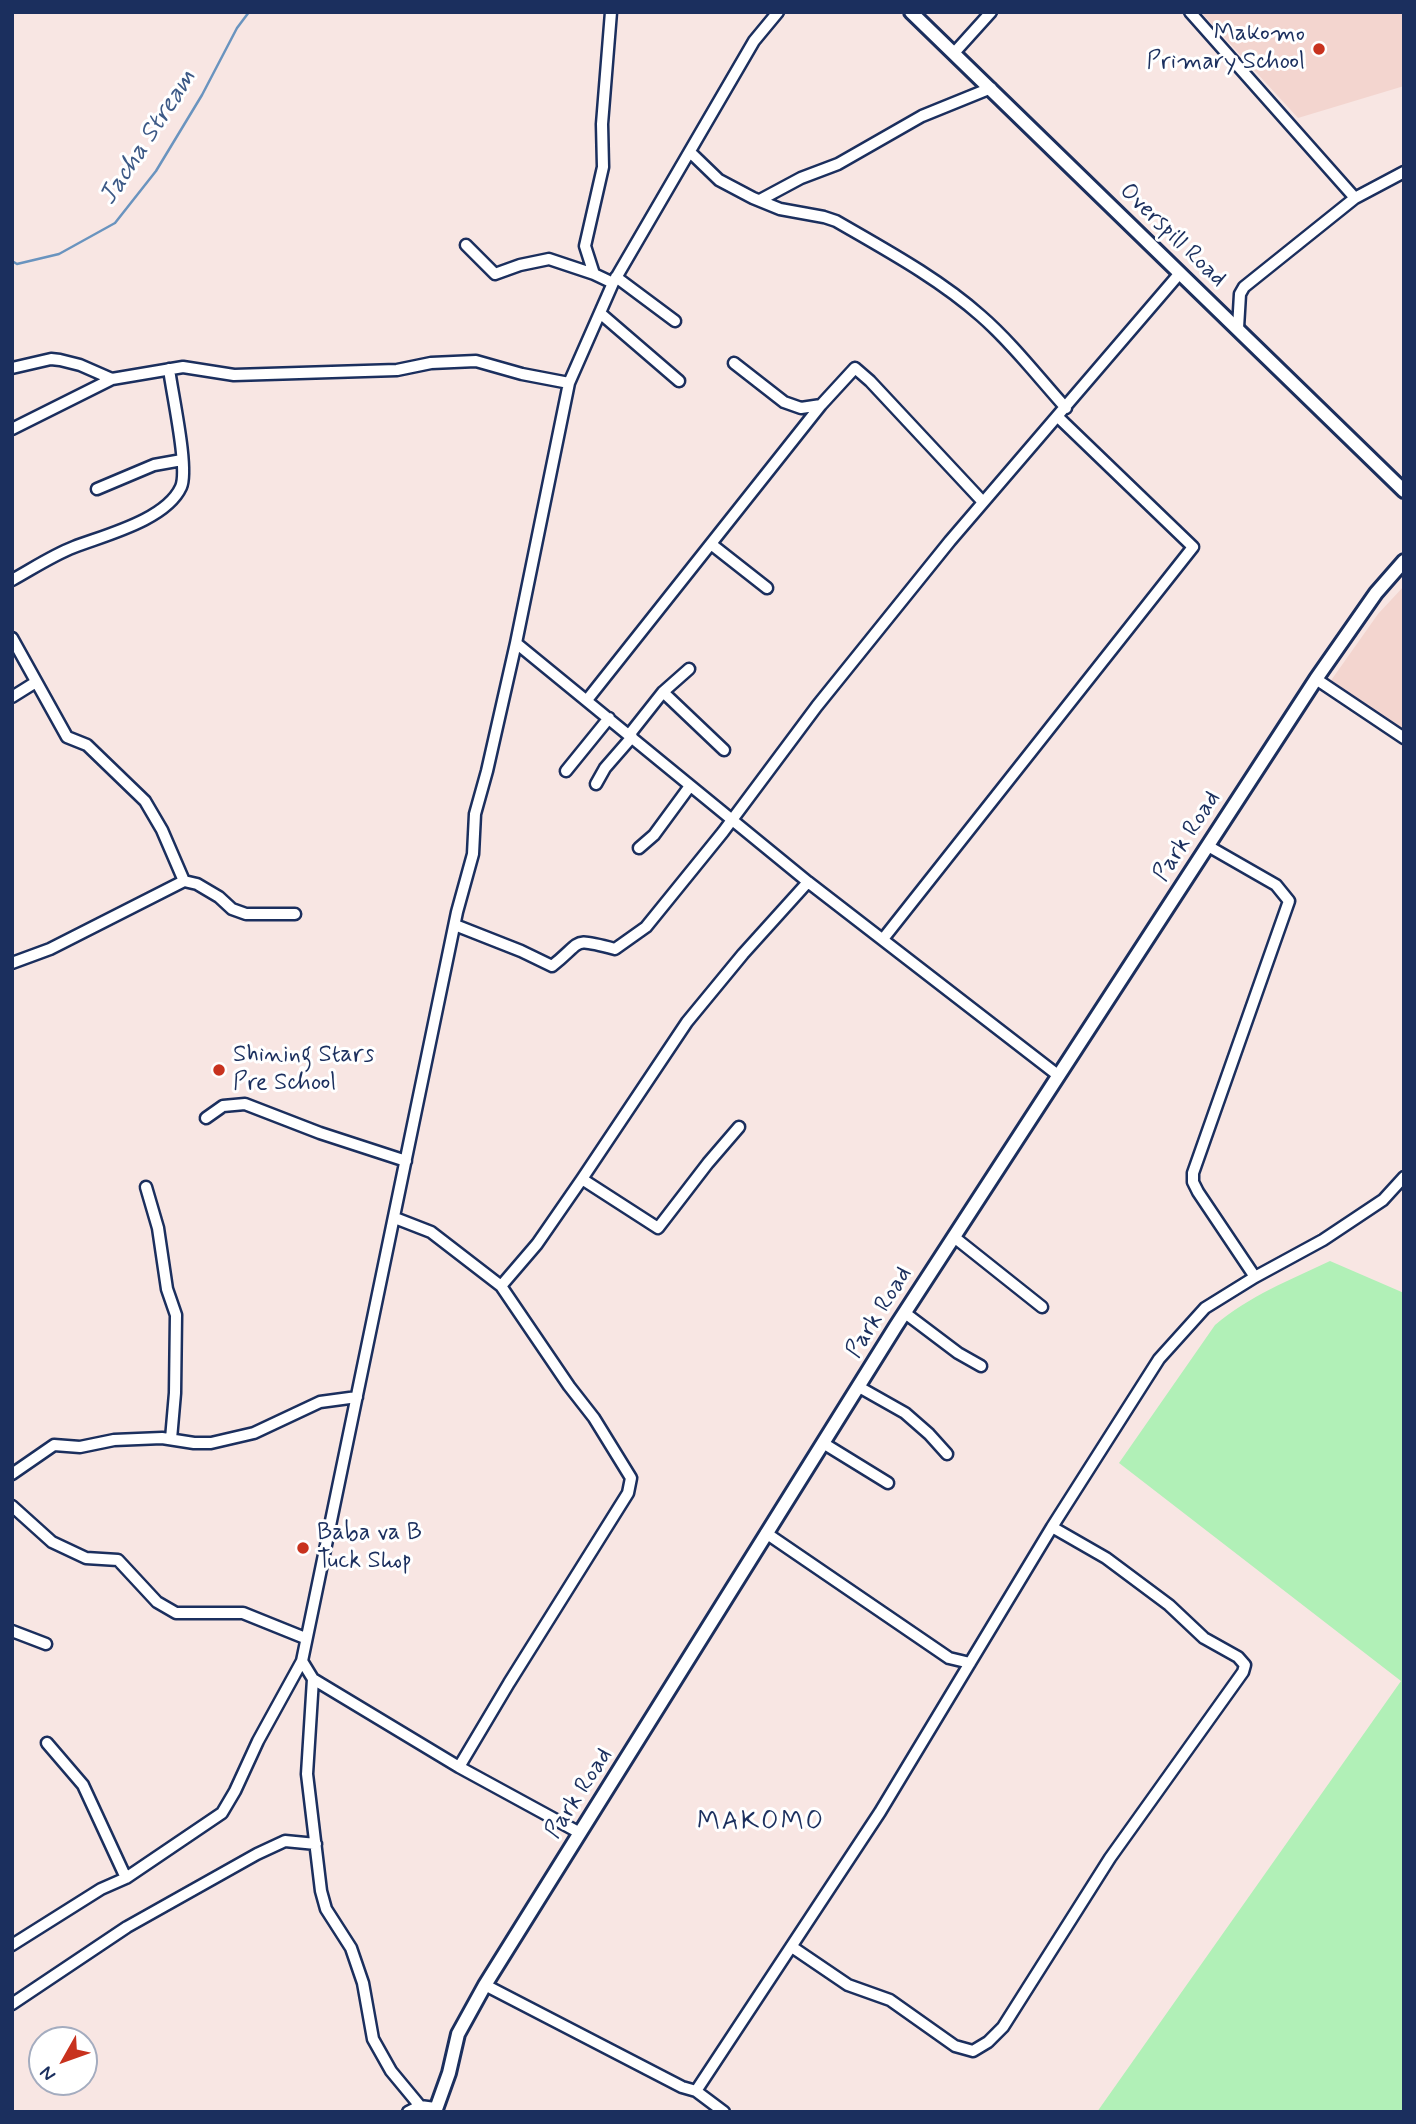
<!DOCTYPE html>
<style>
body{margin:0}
#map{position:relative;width:1416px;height:2124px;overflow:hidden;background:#f8e6e3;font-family:Mynerve,sans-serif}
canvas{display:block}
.frame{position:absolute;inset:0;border:14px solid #1b2f5e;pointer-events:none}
.north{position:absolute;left:28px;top:2026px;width:70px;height:70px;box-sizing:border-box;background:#fff;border:2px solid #a4acbf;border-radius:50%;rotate:230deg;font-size:19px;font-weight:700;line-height:28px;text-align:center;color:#1b2f5e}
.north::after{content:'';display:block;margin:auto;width:24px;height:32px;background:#c8321e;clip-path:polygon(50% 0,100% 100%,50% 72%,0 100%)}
</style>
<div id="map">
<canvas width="1416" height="2124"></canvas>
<div class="frame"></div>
<div class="north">N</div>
</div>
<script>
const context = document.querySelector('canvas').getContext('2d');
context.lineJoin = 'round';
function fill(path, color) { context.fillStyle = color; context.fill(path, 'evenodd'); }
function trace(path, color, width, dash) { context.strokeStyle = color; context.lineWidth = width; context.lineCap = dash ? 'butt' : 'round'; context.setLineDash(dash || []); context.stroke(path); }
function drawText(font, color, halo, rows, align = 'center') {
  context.font = font + ' Mynerve,sans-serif'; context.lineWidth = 6; context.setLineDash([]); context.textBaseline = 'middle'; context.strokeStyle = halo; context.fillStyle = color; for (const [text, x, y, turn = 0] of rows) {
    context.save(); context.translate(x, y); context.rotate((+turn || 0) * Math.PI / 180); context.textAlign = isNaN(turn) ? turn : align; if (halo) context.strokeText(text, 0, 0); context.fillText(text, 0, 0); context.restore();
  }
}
fill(new Path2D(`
 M1201,12h203v74l-106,32z
 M1404,586v156l-79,-53 53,-75z`), '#f3d5cf');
fill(new Path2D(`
 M1330,1261l74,32v819h-307l304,-431 -282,-218 96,-138c34,-29 75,-45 115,-64z`), '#b1f0b7');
trace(new Path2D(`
 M12,261l5,3 42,-10 56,-31 41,-52 46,-76 35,-67 12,-16`), '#6a94bf', 2.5);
const minor = new Path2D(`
 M611,12l-9,112 1,43 -18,79 9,28 19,9
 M1190,12l165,186
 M954,53l37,-41
 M690,152l29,28 34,18 27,11 44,8 12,4c50,29 102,57 145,95 31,27 57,61 85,92
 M760,200l41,-22 37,-14 84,-48 69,-28
 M466,245l29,29 25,-9 29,-6 45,15
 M616,277l59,44
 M600,313l79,68
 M1238,328l2,-34 4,-7 111,-89 49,-26
 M734,363l50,39 17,6 20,-3
 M12,368l39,-9 9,1 20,5 32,14 71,-12 51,8 163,-5 34,-7 45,-2 46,13 47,9
 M12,429l100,-50
 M97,489l57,-24 28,-5
 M711,544l56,44
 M12,580c20,-11 41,-25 62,-33 31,-12 92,-27 107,-60 8,-18 -9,-94 -12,-118
 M12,638l55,99 20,8 58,56 17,29 22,51
 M516,643l292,239 251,194
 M1316,679l88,59
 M663,692l61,58
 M12,697l24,-15
 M587,700l234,-295 34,-37 15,13 113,121
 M629,735l34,-43 26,-23
 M566,771l43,-53
 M596,784l9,-16 27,-31
 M1208,846l68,39 13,16 -96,272v9l5,10 57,85
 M639,848l15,-13 36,-49
 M455,925l66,26 31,15c32,-25 18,-29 63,-17l31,-22 77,-95 94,-126 133,-165 230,-268
 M883,939l310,-392 -135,-130
 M12,963l38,-14 134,-68 13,3 22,13 13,12 14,5h49
 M206,1118l17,-12 22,-2 75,29 86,28
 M582,1179l76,49 50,-65 31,-36
 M146,1187l12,41 9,61 9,26 -1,78 -4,46
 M395,1218l36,14 70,54 68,100 25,32 37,60 -3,15 -119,190 -50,84
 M954,1237l88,70
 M501,1286l36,-42 45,-65 105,-157 56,-68 65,-72
 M905,1313l53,40 23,13
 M859,1387l46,26 24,21 18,20
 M823,1443l65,40
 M12,1474l42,-29 26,2 34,-7 48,-2 32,5h17l43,-10 66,-31 37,-5
 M12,1506l40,36 34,16 32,2 39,42 19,11h67l62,25
 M766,1533l183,125 21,5
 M12,1631l34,13
 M313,1679l-6,95 14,117 5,18 25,39 12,35 10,56 18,32 29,35
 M47,1743l36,42 43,93
 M580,1833l-121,-66 -146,-88 -11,-18 155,-749 16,-58 2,-40 12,-43 29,-128 53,-260 44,-100 141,-242 24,-29
 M12,1945l89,-56 25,-11 96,-65 13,-22 23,-50 44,-80
 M792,1947l56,38 42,15 65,46 18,5 15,-9 15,-15 107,-169 133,-186 2,-7 -7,-8 -34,-19 -35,-33 -63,-47 -54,-31
 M485,1985l197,102 14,4 28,21
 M12,2004l115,-77 130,-73 28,-13 31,3
 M696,2091l184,-279 172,-285 107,-168 46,-51 50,-31 68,-37 60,-40 21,-23
 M408,2112l12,-6 15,2`);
const tertiary = new Path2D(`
 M911,12l493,479
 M435,2112l14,-39 9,-39 27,-49 411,-659 420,-647 60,-86 28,-32`);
trace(minor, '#1b2f5e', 15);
trace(tertiary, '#1b2f5e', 18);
trace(minor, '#fff', 10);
trace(tertiary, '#fff', 12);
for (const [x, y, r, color] of [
 [1319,49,7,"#c8321e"],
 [219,1070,7,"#c8321e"],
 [303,1548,7,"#c8321e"]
]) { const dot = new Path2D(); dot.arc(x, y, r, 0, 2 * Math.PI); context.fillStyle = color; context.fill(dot); trace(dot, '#fff', 2.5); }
drawText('24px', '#1b2f5e', '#fff', [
 ["Makomo",1305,35,"right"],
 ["Primary School",1305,63,"right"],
 ["Shining Stars",233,1056],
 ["Pre School",233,1084],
 ["Baba va B",317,1534],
 ["Tuck Shop",317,1562]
], 'left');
drawText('24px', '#1b2f5e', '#fff', [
 ["Overspill Road",1172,236,44],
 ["Park Road",1188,837,-57],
 ["Park Road",880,1313,-58],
 ["Park Road",580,1794,-57]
]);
drawText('italic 26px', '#3c5986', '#fff', [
 ["Jacha Stream",149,138,-57]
]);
context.letterSpacing = '2px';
drawText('26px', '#1b2f5e', '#fff', [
 ["MAKOMO",761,1824]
]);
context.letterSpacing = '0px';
</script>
